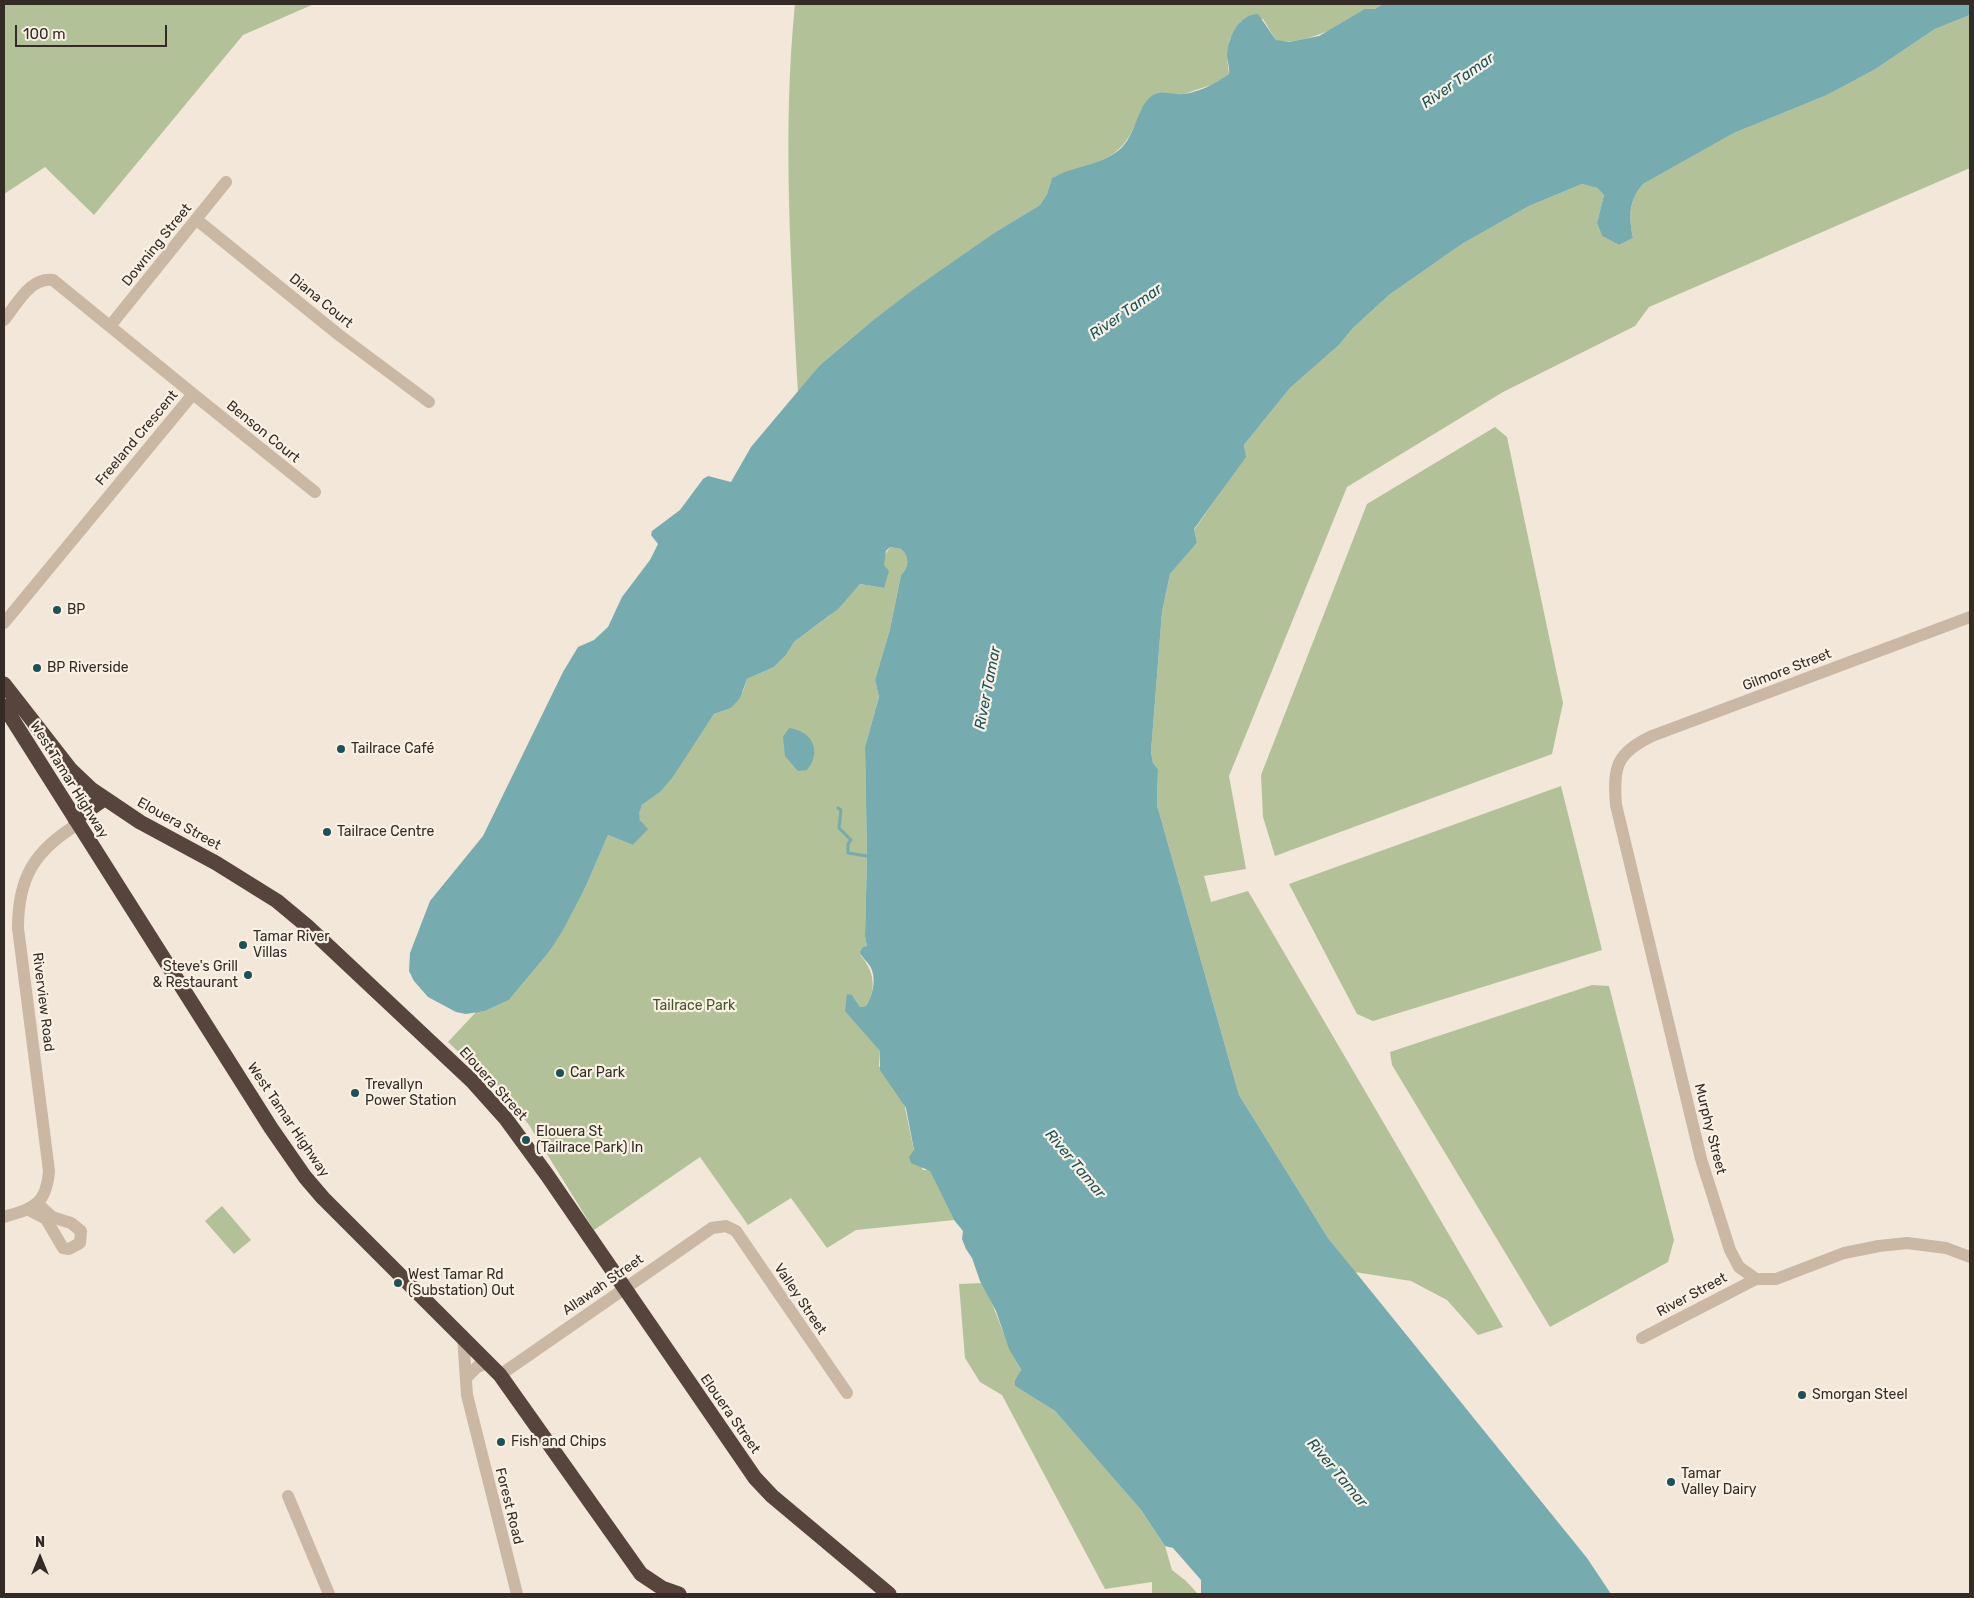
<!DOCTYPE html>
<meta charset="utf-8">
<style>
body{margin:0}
#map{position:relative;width:1974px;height:1598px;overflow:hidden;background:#f2e7d8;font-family:Rubik,sans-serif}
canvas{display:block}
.frame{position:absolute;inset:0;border:5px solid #352b26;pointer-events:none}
.north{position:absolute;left:15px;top:1533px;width:50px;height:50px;-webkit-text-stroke:4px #faf1e5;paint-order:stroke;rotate:0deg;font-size:14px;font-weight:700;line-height:20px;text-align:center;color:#352b26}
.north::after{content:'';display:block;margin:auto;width:18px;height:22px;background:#352b26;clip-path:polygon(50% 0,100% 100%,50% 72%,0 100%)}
.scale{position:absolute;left:15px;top:25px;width:152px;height:22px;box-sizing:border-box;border:2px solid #352b26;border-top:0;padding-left:6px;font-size:15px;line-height:18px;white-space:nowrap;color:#352b26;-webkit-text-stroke:4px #faf1e5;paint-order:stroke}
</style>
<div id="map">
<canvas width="1974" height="1598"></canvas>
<div class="frame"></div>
<div class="north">N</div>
<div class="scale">100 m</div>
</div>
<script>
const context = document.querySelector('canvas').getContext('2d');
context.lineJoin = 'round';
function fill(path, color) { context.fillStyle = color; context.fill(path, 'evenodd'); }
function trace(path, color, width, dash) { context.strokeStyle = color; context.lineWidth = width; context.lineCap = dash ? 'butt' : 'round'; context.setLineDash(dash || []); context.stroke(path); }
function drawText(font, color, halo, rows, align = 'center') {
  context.font = font + ' Rubik,sans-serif'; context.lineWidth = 4.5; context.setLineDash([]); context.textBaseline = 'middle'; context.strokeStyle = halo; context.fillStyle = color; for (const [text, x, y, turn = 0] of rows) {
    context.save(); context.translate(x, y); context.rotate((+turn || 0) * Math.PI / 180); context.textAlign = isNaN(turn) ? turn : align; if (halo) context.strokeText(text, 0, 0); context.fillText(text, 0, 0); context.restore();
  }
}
fill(new Path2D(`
 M4,4h310l-71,31 -149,180 -49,-48 -41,27z
 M795,4h588c-18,12 -87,46 -107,36l-13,-21 -22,2 -11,18 -3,18 2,17 -9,8 -36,12h-11l-32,15c-12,37 -25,49 -63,60 -10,3 -17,4 -26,9l-5,16 -7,11 -46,28 -122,88 -52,44 -22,28c-7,-130 -16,-260 -3,-389z
 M1970,15v153l-321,139 -14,19 -132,66 -156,95 -118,289 17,93 -42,7 7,26 37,-11 255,436 -25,8 -31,-35 -36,-19 -56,-9 -27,-34 -89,-143 -82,-290 1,-36 -5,-6 -2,-11 11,-140 8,-38 27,-31 -3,-13 51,-73 -1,-12 46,-57 49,-43 14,-17 36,-33 73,-51 67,-38 53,-22 15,4 7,7 -7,28 5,13 17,9 14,-7c-4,-22 -5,-36 10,-54l91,-51 93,-38 47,-25 61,-41z
 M1495,427l12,10 56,266 -11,51 -277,102 -12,-39 -2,-42 106,-271z
 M890,547l11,2c9,8 8,18 0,26l-11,54 -15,51 4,17 -14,50 2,109 -2,80 2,10 -6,10c13,15 16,33 5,50l-6,1 -8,-12 18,41 10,15 -1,15 25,37 10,48 9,19h7l24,50 -98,10 -29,18 -36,-50 -43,27 -48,-68 -106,73 -65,-105 -50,-62 -16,-7 -15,-14 28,-30 9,-1 24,-11 40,-48 37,-66 22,-51 25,10 14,-16 -7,-9 -2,-7 4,-8 18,-13 54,-78 17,-6 12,-17 4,-12 27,-12 12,-12 8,-13 35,-26 31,-32 24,4v-31z
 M1561,786l41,164 -229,71 -16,-7 -68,-130z
 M1592,985l17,1 65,254 -6,22 -118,65 -158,-262 -2,-13z
 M222,1206l29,34 -17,14 -29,-33z
 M983,1283c14,29 22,60 38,88l-6,9v6l40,25 86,99 24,36 7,24 14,11 12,13h-46v-12l-47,7 -103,-194 -22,-13 -15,-24 -6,-74z`), '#b2c198');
fill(new Path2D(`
 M1383,4h587v11l-35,14 -61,41 -47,25 -93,38 -91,51c-15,18 -14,32 -10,54l-14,7 -17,-9 -5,-13 7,-28 -7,-7 -15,-4 -53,22 -67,38 -73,51 -36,33 -14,17 -49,43 -46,57 2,12 -52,72 3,14 -27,31 -8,38 -11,140 2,11 5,6 -1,36 82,290 89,143 259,320 24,36h-410v-14l-28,-32 -8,-2 -24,-36 -86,-99 -40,-25v-6l6,-10 -12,-21 -13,-38 -16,-30 -8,-23 -6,-9 -4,-10 1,-8 -9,-11 -24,-49 -19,-8 -2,-6 5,-7 -8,-42 -26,-38v-19l-35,-40 2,-17 5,1 8,12 6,-1c7,-11 11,-28 4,-40 -3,-5 -8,-8 -10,-14l3,-5 4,-1 -2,-10 2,-80 -2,-109 14,-50 -4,-17 15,-51 11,-54c8,-8 9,-18 0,-26l-11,-2 -4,4 -2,14 5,6 -5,17 -24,-4 -22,25 -44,33 -8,13 -12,12 -27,12 -7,19 -9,10 -17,6 -42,64 -12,14 -18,13 -3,8 1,7 8,9 -15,16 -25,-10 -22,51 -23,44 -14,22 -40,48 -24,11 -19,3 -10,-2 -28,-15 -14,-16 -5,-10 1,-18 20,-52 53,-65 80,-164 15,-25 16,-7 14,-13 14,-30 28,-37 8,-16 -7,-9 1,-4 28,-21 23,-31 5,-3 23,6 20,-35 69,-82 52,-44 42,-32 80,-56 46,-28 7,-11 5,-16c21,-12 48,-12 67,-28 19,-16 16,-43 34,-55 9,-5 21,0 31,-1 15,-2 33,-11 45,-20 1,-7 -2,-13 -2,-19 2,-19 11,-40 31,-41l18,26 13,2 30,-6 46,-27h10z
 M789,728c24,3 33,24 18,42l-9,1 -13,-15 -2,-19z`), '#76acb0');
trace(new Path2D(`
 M838,808l3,2 -2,18 12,12 -3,4v9l19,3`), '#76acb0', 3);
trace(new Path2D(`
 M197,220l142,115 90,67
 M4,320c13,-16 26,-43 49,-40l140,114 -189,229
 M110,326l116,-144
 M193,394l122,98
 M1970,617l-318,119c-36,17 -39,31 -36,69l85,354 29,91 9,17 17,12h20l68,-26 35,-7 28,-3 39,5 24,9
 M29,1210l17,9 17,29 6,1 11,-6 1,-12 -10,-8 -19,-6 -14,-13
 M4,1217c29,-9 42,-11 45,-46l-31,-243c0,-51 17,-78 60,-104
 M463,1336l4,59 50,199
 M1642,1338l114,-59
 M500,1375l212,-147 14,-2 10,5 111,162
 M466,1378l11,-11 12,-4
 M288,1496l41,98`), '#cab7a4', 12);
trace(new Path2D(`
 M4,684l67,86 20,19 49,33 76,41 61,38 30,25 165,155 34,38 41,56 208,303 17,18 117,98
 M4,706l267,422 34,49 18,21 177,177 141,199 21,14 17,6
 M75,819l29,-20`), '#57453d', 15);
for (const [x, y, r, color] of [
 [57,610,5,"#1a5258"],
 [37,668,5,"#1a5258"],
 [341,749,5,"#1a5258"],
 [327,832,5,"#1a5258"],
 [243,945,5,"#1a5258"],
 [248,975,5,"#1a5258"],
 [560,1073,5,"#1a5258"],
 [355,1093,5,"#1a5258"],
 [526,1140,5,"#1a5258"],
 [398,1283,5,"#1a5258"],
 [1802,1395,5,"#1a5258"],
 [501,1442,5,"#1a5258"],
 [1671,1482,5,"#1a5258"]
]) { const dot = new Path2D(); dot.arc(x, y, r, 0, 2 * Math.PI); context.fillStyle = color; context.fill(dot); trace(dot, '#faf1e5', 2); }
drawText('14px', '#352b26', '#faf1e5', [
 ["Downing Street",157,245,-51],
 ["Diana Court",321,301,39],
 ["Benson Court",263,432,39],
 ["Freeland Crescent",137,438,-50],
 ["Gilmore Street",1787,670,-21],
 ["West Tamar Highway",69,780,58],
 ["Elouera Street",179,824,29],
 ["Riverview Road",43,1002,83],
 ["Elouera Street",493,1084,48],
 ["West Tamar Highway",288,1120,56],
 ["Murphy Street",1710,1129,76],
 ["Allawah Street",603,1285,-35],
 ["River Street",1692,1295,-28],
 ["Valley Street",800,1299,56],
 ["Elouera Street",730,1414,55],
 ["Forest Road",509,1506,76]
]);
drawText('14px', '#352b26', '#faf1e5', [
 ["BP",67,610],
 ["BP Riverside",47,668],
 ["Tailrace Café",351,749],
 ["Tailrace Centre",337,832],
 ["Tamar River",253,937],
 ["Villas",253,953],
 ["Steve's Grill",238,967,"right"],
 ["& Restaurant",238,983,"right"],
 ["Car Park",570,1073],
 ["Trevallyn",365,1085],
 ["Power Station",365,1101],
 ["Elouera St",536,1132],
 ["(Tailrace Park) In",536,1148],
 ["West Tamar Rd",408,1275],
 ["(Substation) Out",408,1291],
 ["Smorgan Steel",1812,1395],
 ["Fish and Chips",511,1442],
 ["Tamar",1681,1474],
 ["Valley Dairy",1681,1490]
], 'left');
drawText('14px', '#435429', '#faf1e5', [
 ["Tailrace Park",694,1006]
]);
drawText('italic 15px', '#1a5258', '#faf1e5', [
 ["River Tamar",1458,81,-35],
 ["River Tamar",1126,312,-35],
 ["River Tamar",988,688,-79],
 ["River Tamar",1075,1164,50],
 ["River Tamar",1337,1473,50]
]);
</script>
